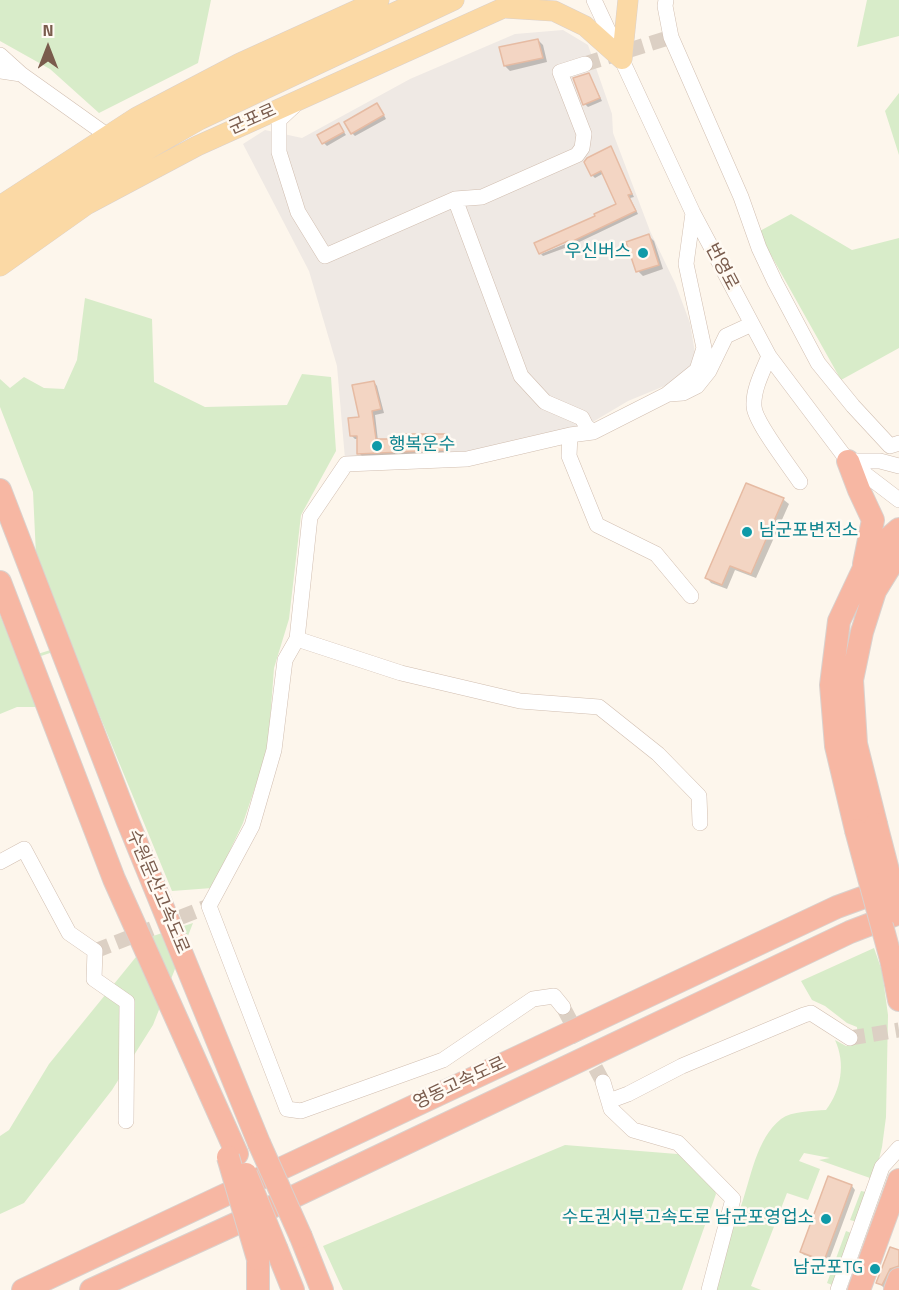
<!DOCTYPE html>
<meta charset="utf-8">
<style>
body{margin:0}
#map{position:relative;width:899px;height:1290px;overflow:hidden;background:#fdf6ec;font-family:"Titillium Web",sans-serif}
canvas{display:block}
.north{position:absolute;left:18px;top:18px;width:60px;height:60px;-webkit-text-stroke:4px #fffaf3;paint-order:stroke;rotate:0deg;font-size:16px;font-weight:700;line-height:24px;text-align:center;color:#7a5c4d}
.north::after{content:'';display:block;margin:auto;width:21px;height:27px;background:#7a5c4d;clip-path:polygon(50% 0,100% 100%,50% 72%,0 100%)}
</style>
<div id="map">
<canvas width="899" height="1290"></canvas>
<div class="north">N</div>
</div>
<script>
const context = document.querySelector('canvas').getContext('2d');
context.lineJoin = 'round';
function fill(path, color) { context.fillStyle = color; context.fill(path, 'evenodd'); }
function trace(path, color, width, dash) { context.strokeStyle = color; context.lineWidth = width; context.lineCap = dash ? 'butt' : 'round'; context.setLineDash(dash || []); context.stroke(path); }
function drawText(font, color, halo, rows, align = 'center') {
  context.font = font + ' "Titillium Web","Noto Sans KR",sans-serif'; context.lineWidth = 5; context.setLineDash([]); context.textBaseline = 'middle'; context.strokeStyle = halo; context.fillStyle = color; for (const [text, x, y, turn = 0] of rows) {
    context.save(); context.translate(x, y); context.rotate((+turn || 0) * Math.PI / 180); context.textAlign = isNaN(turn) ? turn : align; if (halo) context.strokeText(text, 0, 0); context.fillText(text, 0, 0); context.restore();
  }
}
fill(new Path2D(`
 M563,30l25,15 24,69 1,19 37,98 25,52 15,40 5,30 -3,12 -13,15 -51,21 -42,25 -122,28 -119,5 -8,-93 -28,-95 -66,-127 22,-14 37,8 108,-59 105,-45z`), '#efe9e4');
fill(new Path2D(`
 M0,0h211l-13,63 -99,50 -49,-44 -50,-28z
 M867,0h32v36l-42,11z
 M899,93v62l-14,-44z
 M791,214l61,36 47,-12v110l-58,32 -83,-148z
 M85,298l67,21 2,63 51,25 82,-2 15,-31 29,3 5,74 -35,64 -12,104 -15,49 -6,81 -25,74 -31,65 -40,3 -101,-245 -51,17 17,44h-20l-17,7v-99l18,45 52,-16 -34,-89 -3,-63 -33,-85v-28l10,9 14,-11 20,11 20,1 13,-29z
 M193,923l-40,102 -41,65 -88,113 -24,11v-78l9,-6 40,-66 104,-128z
 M874,948l8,23 6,44 -2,102 -4,30 -8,32 -17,43 -7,-2 11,-29 5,1 4,-14 -51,-18 11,-2 -26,-5 -5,8 21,8 -12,31 -21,-7 -36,93 10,4h-47c7,-29 17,-56 27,-84 10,-28 15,-67 40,-87 11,-8 31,-8 45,-9 15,-20 20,-46 9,-70l11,6 12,-5 -1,-14 -10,-4 -22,-17 -13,-6 -11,-19z
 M565,1145l137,11 14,38 -34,96h-339l-20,-44z
 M846,1231l8,3 -19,52 -8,-3z`), '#d8ecc9');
fill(new Path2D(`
 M538,40l5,5 4,17 -37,9 -5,-5z
 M589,74l13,27 -14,6 -3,-3z
 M380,108l6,11 -31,17 -3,-3z
 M341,128l5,7 -19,11 -3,-3z
 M610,148l24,49 -4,1 8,16 -65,31 -30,11 -2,-2 34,-14 22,-23 21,-13 -14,-31 -9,5 -3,-3z
 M649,236l5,5 9,28 -20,7 -5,-5z
 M374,382l3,4 7,27 -9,2 3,26 27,-1 41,-5 4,4v14l-87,4 -4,-4v-14h-4l-3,-3 9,-18z
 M747,484l37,16 5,4 -33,74 -21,-8 -8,19 -16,-6 -4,-5z
 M828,1178l24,8 3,4 -27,73 -24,-8 -3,-3z
 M899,1252v22l-14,15 -7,-7z`), '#0003');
const building = new Path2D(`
 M538,39l5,19 -39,8 -5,-19z
 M589,73l11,25 -17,7 -10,-27z
 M377,103l7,12 -33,19 -7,-12z
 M339,123l5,9 -22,12 -5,-9z
 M611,146l21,48 -4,1 8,16 -67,32 -1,-2 -29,13 -5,-11 61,-27 -1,-2 22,-10 -15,-33 -10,5 -7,-14 3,-4z
 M649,234l10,31 -23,7 -10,-30z
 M374,381l7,28 -9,2 4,28h27v-5h44v16l-90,4v-18h-7l-2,-18 11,-1 -7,-32z
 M746,483l38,15 -33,76 -21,-8 -8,19 -17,-7z
 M828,1176l24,9 -28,76 -24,-9z
 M890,1247l9,3v16l-9,3 -8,16 -6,-2z`);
fill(building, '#f3d5c3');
trace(building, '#e6bba3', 1.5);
trace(new Path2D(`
 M585,64l86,-27
 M95,951l114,-45
 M563,1007l40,75
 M850,1038l49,-8`), '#dcd0c4', 15, [15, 8]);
const minor = new Path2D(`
 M594,0l99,213 76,143 79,105 51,39
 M666,0l-1,6 6,31 70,160 18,51 16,34 43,81 35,43 37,40 9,-3
 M0,55l21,19
 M0,71l21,3 87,62
 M294,106l-15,14v32l19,60 27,44 130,-57 27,-2 95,-42 5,-7 2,-14 -24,-62 25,-8
 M455,199l66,177 24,26 37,16 4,8 7,6
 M769,356c-6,15 -16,33 -15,50 0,15 36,61 46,76
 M669,394l14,-1 14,-7 12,-15 17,-35 26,-12
 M848,461h32l19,5
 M691,596l-35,-42 -59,-29 -28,-69 1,-21 23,-3 73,-37 31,-25 7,-22 -18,-84 7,-51
 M297,639l104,34 119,28 79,6 59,47 41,42 1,27
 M0,862l24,-13 45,84 26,18 -1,28 33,23 -1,119
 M563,1007l-9,-11 -21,3 -90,61 -142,51 -14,-2 -78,-203 43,-80 22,-76 11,-90 12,-21 13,-122 36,-53 121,-5 103,-24
 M603,1082l8,27 22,21 45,13 55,56 -24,91
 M609,1101l19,-7 54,-28 122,-51 7,-2 39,25
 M838,1290l44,-123 17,-19`);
const major = new Path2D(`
 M506,8l48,3 31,15 37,33
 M622,59l6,-59
 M0,206l137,-89 103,-54 139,-63
 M0,226c127,-99 277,-159 422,-226
 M0,244l72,-51 127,-73 255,-120
 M0,266l86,-61 111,-59 324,-146`);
const highway = new Path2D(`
 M848,461l11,29 14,30 -9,44
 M0,490l128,332 131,321
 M0,582l114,297 123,275
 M876,824l-20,-80 -4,-64 10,-48 13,-41 24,-39
 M856,830l-20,-84 -5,-61 8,-64 24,-51 28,-34 8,-7
 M891,959l8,41
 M301,1237l21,53
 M277,1250l16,40
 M258,1259v31
 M23,1290l814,-383 55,-20
 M91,1290l164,-75 595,-283 47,-18
 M859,1290l40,-110
 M895,1290l4,-11`);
trace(minor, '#d1beb0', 16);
trace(major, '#dad1cd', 21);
trace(highway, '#dad1cd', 24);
trace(minor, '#fff', 15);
trace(major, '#fbd9a5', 20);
trace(highway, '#f7b7a3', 22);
const highwayBridge = new Path2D(`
 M876,824l23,89
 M856,830l35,129
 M259,1143l42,94
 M228,1157l30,102
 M246,1174l31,76`);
trace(highwayBridge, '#dad1cd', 24, []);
trace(highwayBridge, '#f7b7a3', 22);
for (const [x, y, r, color] of [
 [643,253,6,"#0f9aa8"],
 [377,446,6,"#0f9aa8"],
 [747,532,6,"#0f9aa8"],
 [826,1219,6,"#0f9aa8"],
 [875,1269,6,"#0f9aa8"]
]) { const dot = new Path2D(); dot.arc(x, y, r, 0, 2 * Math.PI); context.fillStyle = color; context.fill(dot); trace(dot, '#fffaf3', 2); }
drawText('18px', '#7a5c4d', '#fffaf3', [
 ["군포로",253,120,-24],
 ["번영로",721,267,62],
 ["수원문산고속도로",157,892,67],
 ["영동고속도로",460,1084,-25]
]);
drawText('18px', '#0d838f', '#fffaf3', [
 ["우신버스",631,253],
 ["행복운수",389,446,"left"],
 ["남군포변전소",759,532,"left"],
 ["수도권서부고속도로 남군포영업소",814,1219],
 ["남군포TG",863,1269]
], 'right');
</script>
